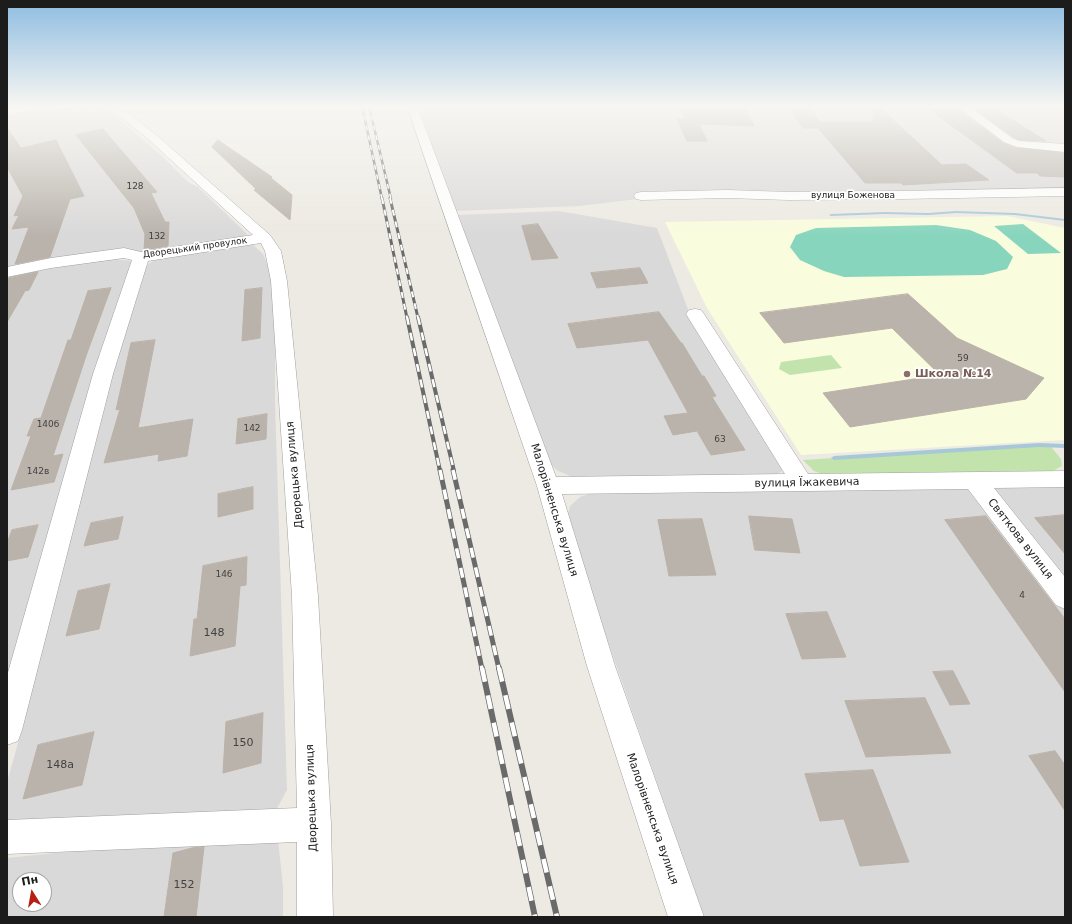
<!DOCTYPE html>
<meta charset="utf-8">
<style>
body{margin:0}
#map{position:relative;width:1072px;height:924px;overflow:hidden;background:#edeae3;font-family:"DejaVu Sans",sans-serif}
canvas{display:block}
.frame{position:absolute;inset:0;border:8px solid #1c1c1c;pointer-events:none}
.north{position:absolute;left:12px;top:872px;width:40px;height:40px;box-sizing:border-box;background:#fff;border:1px solid #a4a4a4;border-radius:50%;rotate:349deg;font-size:11px;font-weight:700;line-height:16px;text-align:center;color:#1c1c1c}
.north::after{content:'';display:block;margin:auto;width:14px;height:18px;background:#b61f13;clip-path:polygon(50% 0,100% 100%,50% 72%,0 100%)}
</style>
<div id="map">
<canvas width="1072" height="924"></canvas>
<div class="frame"></div>
<div class="north">Пн</div>
</div>
<script>
const context = document.querySelector('canvas').getContext('2d');
context.lineJoin = 'round';
function fill(path, color) { context.fillStyle = color; context.fill(path, 'evenodd'); }
function trace(path, color, width, dash) { context.strokeStyle = color; context.lineWidth = width; context.lineCap = dash ? 'butt' : 'round'; context.setLineDash(dash || []); context.stroke(path); }
function drawText(font, color, halo, rows, align = 'center') {
  context.font = font + ' "DejaVu Sans",sans-serif'; context.lineWidth = 3.5; context.setLineDash([]); context.textBaseline = 'middle'; context.strokeStyle = halo; context.fillStyle = color; for (const [text, x, y, turn = 0] of rows) {
    context.save(); context.translate(x, y); context.rotate((+turn || 0) * Math.PI / 180); context.textAlign = isNaN(turn) ? turn : align; if (halo) context.strokeText(text, 0, 0); context.fillText(text, 0, 0); context.restore();
  }
}
fill(new Path2D(`
 M79,106l26,1 6,5 52,45 25,25 10,5 49,47 -3,3 -14,4 -223,29v-155z
 M416,106h540l21,17 33,21 55,8v39l-385,3 -101,12 -125,5z
 M966,106h99v40l-44,-3 -8,-3z
 M559,211l98,17 34,89 88,144 4,10 -10,5 -200,1 -15,-6 -9,-8 -93,-248z
 M252,244l11,10 9,22 3,32v94l12,388 -12,22 -268,17v-47l13,-46 72,-292 49,-170 7,-10 7,-4z
 M115,259l17,2 -125,424v-408l54,-11z
 M1065,487v430h-361l-128,-367 -9,-33 3,-11 10,-9 12,-4z
 M277,830l6,57v30h-276v-59zM20,880h24v24h-24z`), '#dad9d9');
fill(new Path2D(`
 M1007,216l58,12v212l-264,15 -94,-147 -42,-86z`), '#f9fcdd');
fill(new Path2D(`
 M831,355l11,13 -52,7 -11,-6 2,-7z
 M1049,444l12,15 1,7 -9,5 -231,3 -8,-3 -11,-11z`), '#c3e3ad');
fill(new Path2D(`
 M1023,224l38,29 -33,1 -34,-28z
 M936,225l34,5 26,11 17,16 -6,12 -24,6 -139,2 -20,-6 -24,-11 -10,-13 6,-12 20,-7z`), '#88d5bd');
fill(new Path2D(`
 M956,211l59,2 50,6v2l-50,-6 -59,-2 -28,2 -43,-1 -54,2 -2,-1 2,-1 54,-2 43,1z
 M1039,443l26,1v4l-26,-1 -205,13 -3,-2 3,-2z`), '#a7c8d7');
const building = new Path2D(`
 M680,106l65,1 9,19 -55,-2 8,17h-20l-10,-22h8z
 M788,106h21l11,16h53v-16h5l64,59 24,-1 23,16 -86,5 -2,-2h-36l-47,-55h-15z
 M929,109h29l45,34 13,5 49,5v24l-25,-1 -3,-3h-20z
 M975,109h20l51,32 -27,-1 -6,-3z
 M7,128l14,20 35,-8 28,56 -14,3 -20,58 -35,7 14,-37 -17,2 7,-14 -5,1 9,-20 -16,-29z
 M103,129l54,63 -6,1 14,29h4l-1,24 -24,4 1,-16 -11,-26 -58,-73z
 M218,140l54,37 -1,1 21,17 -2,25 -36,-30 2,-1 -44,-42z
 M538,224l20,34 -26,2 -10,-34z
 M640,268l8,15 -51,5 -6,-15z
 M38,272l-9,18 -4,1 -18,31v-39l2,-5z
 M111,288l-24,65 -34,103 10,-2 -9,28 -43,8 20,-54h-4l7,-17 7,-1 27,-78h3l17,-49z
 M262,288l-2,50 -18,3 3,-51z
 M908,294l49,44 87,40 -18,21 -176,28 -27,-34 117,-18 -48,-47 -108,15 -24,-30z
 M659,312l22,31h1l20,33h2l12,20 -4,1 33,53 -34,5 -14,-24 -24,4 -9,-19 24,-3 -40,-73 -71,8 -9,-24z
 M155,340l-17,88 55,-9 -6,37 -29,5 1,-7 -55,9 16,-54 -4,1 15,-67z
 M267,414l-1,25 -30,5 2,-25z
 M253,487v22l-35,8v-23z
 M1065,515v39l-30,-36z
 M749,516l43,3 8,34 -45,-3z
 M986,516l79,103v73l-120,-172z
 M123,517l-5,22 -34,7 7,-23z
 M702,519l14,56 -47,1 -11,-56z
 M38,525l-10,32 -21,4v-18l5,-13z
 M247,557l-1,28 -6,1 -5,60 -45,10 4,-37h3l6,-53z
 M110,584l-11,45 -33,7 12,-45z
 M827,612l19,45 -44,2 -16,-45z
 M953,671l17,33 -20,1 -17,-33z
 M925,698l26,55 -85,4 -21,-56z
 M263,713l-2,50 -38,10 3,-51z
 M94,732l-12,53 -59,14 15,-54z
 M1055,751l10,14v46l-36,-55z
 M873,770l36,92 -49,4 -16,-47 -24,2 -15,-47z
 M204,847l-8,70h-32l9,-64 19,-5z`);
fill(building, '#b9b3ac');
trace(building, '#bdb2a7', 1);
const minor = new Path2D(`
 M21,106h34l-5,3 -43,5v-6z
 M107,106h12l36,28 115,101 11,16 6,30 31,315 13,228 2,93h-36v-75l-290,12v-34l290,-12 -5,-212 -21,-315 -6,-30 -4,-8 -113,18 -35,113 -91,356 -4,11 -11,4v-69l86,-302 39,-114 -8,-2 -73,10 -44,9v-10l44,-9 73,-10 17,4 112,-17 -106,-97z
 M407,106h10l139,371 229,-3 -99,-160 3,-4 6,-1 6,1 3,4 104,160 257,-3v16l-71,1 71,89v32l-9,-4 -88,-116 -406,5 53,172 89,251h-36l-81,-251 -50,-180z
 M957,106h12l43,32 7,3 46,3v8l-48,-5 -13,-5z
 M1065,188v8l-164,3 -112,1 -62,-2 -86,2 -5,-1 -2,-3 2,-3 5,-1 86,-2 62,2 112,-1z`);
trace(minor, '#a0a0a0', 1);
fill(minor, '#fff');
const railFar4 = new Path2D(`
 M362,106l20,93
 M369,106l22,93`);
const railFar3 = new Path2D(`
 M382,198l25,120
 M390,198l28,120`);
const railFar2 = new Path2D(`
 M407,317l33,154
 M418,317l36,154`);
const railFar1 = new Path2D(`
 M440,470l42,199
 M453,470l46,199`);
const rail = new Path2D(`
 M482,668l53,249
 M499,668l58,249`);
trace(railFar4, '#6a6a6a', 2.5);
trace(railFar3, '#6a6a6a', 3);
trace(railFar2, '#6a6a6a', 4);
trace(railFar1, '#6a6a6a', 5);
trace(rail, '#6a6a6a', 6);
trace(railFar4, '#fff', 1.5, [5]);
trace(railFar3, '#fff', 2, [6]);
trace(railFar2, '#fff', 2.5, [8]);
trace(railFar1, '#fff', 3.5, [10]);
trace(rail, '#fff', 4.5, [14]);
const sky = context.createLinearGradient(0, 0, 0, 236);
sky.addColorStop(0, '#8ebce1');
sky.addColorStop(0.45, '#f7f6f2');
sky.addColorStop(1, '#f7f6f200');
context.fillStyle = sky;
context.fillRect(0, 0, 1072, 236);
for (const [x, y, r, color] of [
 [907,374,4,"#8d6e63"]
]) { const dot = new Path2D(); dot.arc(x, y, r, 0, 2 * Math.PI); context.fillStyle = color; context.fill(dot); trace(dot, '#fff', 1.5); }
drawText('9px', '#434240', null, [
 ["128",135,187],
 ["132",157,237],
 ["59",963,359],
 ["140б",48,425],
 ["142",252,429],
 ["63",720,440],
 ["142в",38,472],
 ["146",224,575],
 ["4",1022,596]
]);
drawText('9px', '#1c1c1c', '#fff', [
 ["вулиця Боженова",853,196],
 ["Дворецький провулок",195,248,-8]
]);
drawText('bold 11px', '#785e54', '#fff', [
 ["Школа №14",915,374]
], 'left');
drawText('11px', '#1c1c1c', '#fff', [
 ["Дворецька вулиця",295,475,-95],
 ["вулиця Їжакевича",807,483,-1],
 ["Малорівненська вулиця",554,510,73],
 ["Святкова вулиця",1020,539,52],
 ["Дворецька вулиця",312,798,-92],
 ["Малорівненська вулиця",652,819,71]
]);
drawText('11px', '#434240', null, [
 ["148",214,633],
 ["150",243,743],
 ["148а",60,765],
 ["152",184,885]
]);
</script>
